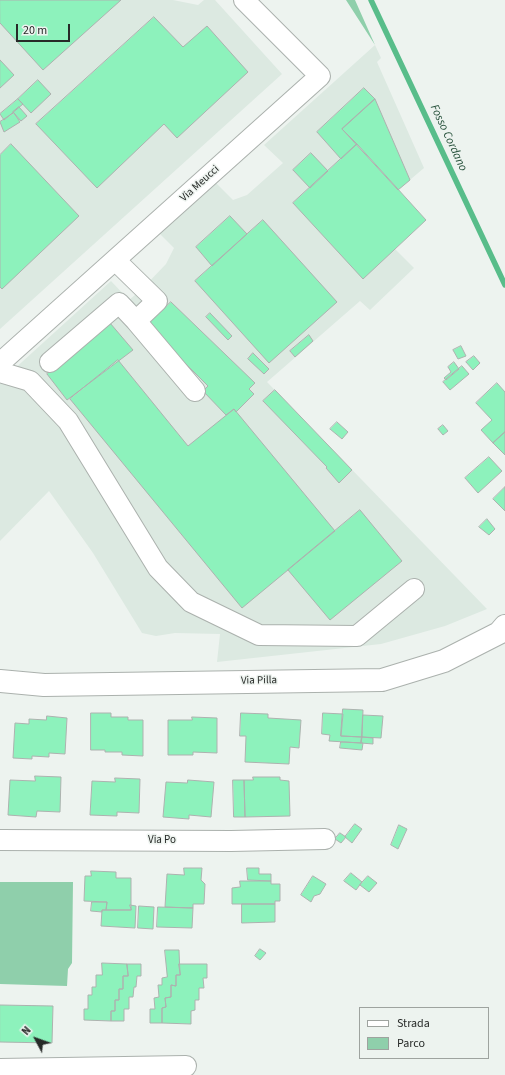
<!DOCTYPE html>
<style>
body{margin:0}
#map{position:relative;width:505px;height:1075px;overflow:hidden;background:#edf3ef;font-family:"Source Sans 3",sans-serif}
canvas{display:block}
.legend{position:absolute;left:359px;top:1007px;width:130px;height:52px;box-sizing:border-box;background:#edf3ef;border:1px solid #9ea39f;margin:0;padding:5px 7px;list-style:none;font-size:12px;color:#272a28}
.legend li{display:flex;align-items:center;gap:8px;height:20px}
.legend b{width:20px;border:1px solid #9ea39f}
.north{position:absolute;left:16px;top:1019px;width:40px;height:40px;-webkit-text-stroke:3px #edf3ef;paint-order:stroke;rotate:311deg;font-size:11px;font-weight:700;line-height:16px;text-align:center;color:#272a28}
.north::after{content:'';display:block;margin:auto;width:14px;height:18px;background:#272a28;clip-path:polygon(50% 0,100% 100%,50% 72%,0 100%)}
.scale{position:absolute;left:16px;top:24px;width:54px;height:18px;box-sizing:border-box;border:2px solid #272a28;border-top:0;padding-left:5px;font-size:12px;line-height:14px;white-space:nowrap;color:#272a28;-webkit-text-stroke:3px #edf3ef;paint-order:stroke}
</style>
<div id="map">
<canvas width="505" height="1075"></canvas>
<ul class="legend">
<li><b style="height:5px;background:#fff"></b>Strada</li>
<li><b style="height:11px;background:#8fcfab"></b>Parco</li>
</ul>
<div class="north">N</div>
<div class="scale">20 m</div>
</div>
<script>
const context = document.querySelector('canvas').getContext('2d');
context.lineJoin = 'round';
function fill(path, color) { context.fillStyle = color; context.fill(path, 'evenodd'); }
function trace(path, color, width, dash) { context.strokeStyle = color; context.lineWidth = width; context.lineCap = dash ? 'butt' : 'round'; context.setLineDash(dash || []); context.stroke(path); }
function drawText(font, color, halo, rows, align = 'center') {
  context.font = font + ' "Source Sans 3",sans-serif'; context.lineWidth = 3; context.setLineDash([]); context.textBaseline = 'middle'; context.strokeStyle = halo; context.fillStyle = color; for (const [text, x, y, turn = 0] of rows) {
    context.save(); context.translate(x, y); context.rotate((+turn || 0) * Math.PI / 180); context.textAlign = isNaN(turn) ? turn : align; if (halo) context.strokeText(text, 0, 0); context.fillText(text, 0, 0); context.restore();
  }
}
fill(new Path2D(`
 M0,0h173l25,5 6,-5h11l67,74 -282,255z
 M375,45l6,13 -4,4 47,106 -26,22 -3,59 19,19 -44,42 -10,-9 -93,81 220,227 -42,17 -64,18 -164,18 3,-28 -45,-1 -19,3 -14,-3 -49,-80 -44,-62 -49,50v-159l111,-101 18,19 12,-10 25,-26 8,-16 -16,-16 55,-52 20,20 14,-5 36,-32 -19,-18z`), '#dce9e1');
fill(new Path2D(`
 M346,0h9l20,45z
 M0,882h73l-1,81 -4,6 -1,17 -67,-2z`), '#8fcfab');
trace(new Path2D(`
 M371,0l134,285`), '#58bd8a', 5.5);
const building = new Path2D(`
 M0,0h121l-78,70 -43,-47z
 M154,17l29,30 24,-21 41,46 -71,66 -13,-14 -67,64 -61,-64z
 M0,60l14,15 -14,13z
 M38,80l13,14 -20,19 -13,-14z
 M364,88l11,11 -33,30 15,15 -16,15 -24,-27z
 M18,99l5,5 -19,16 -4,-6z
 M375,99l35,81 -12,10 -56,-61z
 M19,107l8,9 -6,5 -8,-9z
 M14,113l6,9 -16,10 -4,-10z
 M11,144l68,72 -77,73 -2,-2v-132z
 M357,144l69,76 -63,59 -70,-76z
 M311,153l17,18 -18,17 -17,-18z
 M230,216l17,18 -35,32 -16,-19z
 M263,220l74,82 -68,61 -74,-82z
 M171,302l84,81 -6,6 5,5 -18,18 -2,-3 -8,6 -23,-24 5,-5 -61,-61z
 M210,313l22,23 -4,4 -22,-23z
 M110,323l23,27 -66,50 -20,-26z
 M309,335l4,6 -18,16 -5,-6z
 M461,346l5,10 -8,3 -5,-9z
 M253,353l16,16 -5,5 -16,-15z
 M474,356l6,7 -7,7 -7,-8z
 M118,360l70,86 46,-37 101,122 -93,77 -172,-209z
 M454,362l5,7 -13,11 -2,-2 7,-6 -3,-5z
 M462,366l7,8 -19,16 -7,-8z
 M497,383l8,9v40l-12,11 -12,-13 11,-10 -16,-17z
 M275,390l77,80 -13,13 -13,-15 1,-1 -64,-66z
 M337,422l11,10 -6,7 -12,-10z
 M443,425l5,6 -5,4 -5,-6z
 M505,432v23l-12,-12z
 M489,457l13,14 -24,22 -13,-15z
 M505,487v24l-12,-12z
 M360,510l42,51 -72,59 -42,-50z
 M487,519l8,10 -6,6 -10,-8z
 M343,709l20,1 -1,27 -21,-1z
 M91,713h20v4h17v3h15v36l-21,-1v-3h-17v-2h-14z
 M241,713l27,1v4l33,2 -2,28 -9,-1 -1,17 -44,-2 1,-26h-6z
 M323,713l20,1 -2,22 21,1 -1,6 -32,-2 1,-6 -8,-1z
 M363,715l20,1 -2,22 -19,-1z
 M47,716l20,2 -2,36 -16,-1v4l-17,-1v3l-19,-1 2,-35 14,1v-5l17,1z
 M192,717l25,1v35l-24,-1v3h-25v-35h24z
 M362,737l11,1v6l-12,-1z
 M341,742l22,1 -1,7 -22,-2z
 M35,776l26,1 -1,35 -23,-1 -1,6 -28,-2 2,-35 25,1z
 M253,777h27v3l9,1 1,35 -45,1 -1,-37h9z
 M115,778l25,1 -1,34 -22,-1v4l-27,-1 2,-34 23,1z
 M188,780l26,2 -3,35 -22,-2v4l-26,-2 3,-35 21,1z
 M233,780h11l1,37h-11z
 M355,824l7,5 -10,14 -7,-6z
 M399,825l8,4 -9,20 -7,-4z
 M340,833l6,4 -5,6 -6,-4z
 M184,868h18l-1,12 4,4 -1,20h-11v4l-28,-1 2,-33 17,1z
 M247,868h12v6h12v7l-23,-1z
 M91,871l25,1v6h15v32h-25l1,-8 -23,-1 1,-25h6z
 M351,873l11,9 -6,8 -12,-9z
 M313,876l13,8 -6,10 -6,2 -3,6 -10,-7z
 M368,876l9,7 -8,9 -9,-7z
 M240,881h31v3h9v17h-5v3h-43v-16l8,-1z
 M92,902h15l-1,8h-4v2l-11,-1z
 M242,904h33v18l-33,1z
 M130,905l6,1 -1,22 -34,-2 1,-16h29z
 M139,906l15,1 -1,22 -15,-1z
 M158,907l35,1 -1,20 -35,-1z
 M260,949l6,4 -6,7 -5,-4z
 M165,950h14l1,25h-4v11l-5,-1v12l-6,1 1,9 -4,1v15h-12v-14h5l-1,-11 5,-1 -1,-12h4v-7l5,-1z
 M102,963l25,1 1,12h-5v13h-4v11h-4v11h-4v10l-27,-1v-11h4v-14h4v-8h4v-12h6z
 M127,964h14v12h-4l-1,11h-2l-1,10h-4v12h-5v12h-13v-10h4v-11h4v-11h4v-13h5z
 M179,964h28v14h-4l1,10h-5v12h-4v10l-4,1v13l-29,-1v-15l4,-1 -1,-9 6,-1v-12l5,1v-11h4z
 M0,1005l53,1 -1,37 -52,-1z`);
fill(building, '#8df2bc');
trace(building, '#adb2af', 1);
const minor = new Path2D(`
 M115,260l42,41 -21,20 59,70
 M50,362l69,-59 17,18
 M0,363l320,-287 -76,-76
 M0,372l30,9 38,40 90,147 33,34 68,33 98,1 57,-47
 M0,840l231,1 94,-2
 M0,1069l186,-3`);
const major = new Path2D(`
 M0,681l44,4 338,-5 62,-19 55,-28 6,-7`);
trace(minor, '#abb1ad', 22);
trace(major, '#abb1ad', 24);
trace(minor, '#fff', 20);
trace(major, '#fff', 22);
drawText('11px', '#272a28', '#edf3ef', [
 ["Via Meucci",200,184,-42],
 ["Via Pilla",259,681,-1],
 ["Via Po",162,841]
]);
drawText('italic 12px', '#244f39', '#edf3ef', [
 ["Fosso Cordano",448,138,65]
]);
</script>
